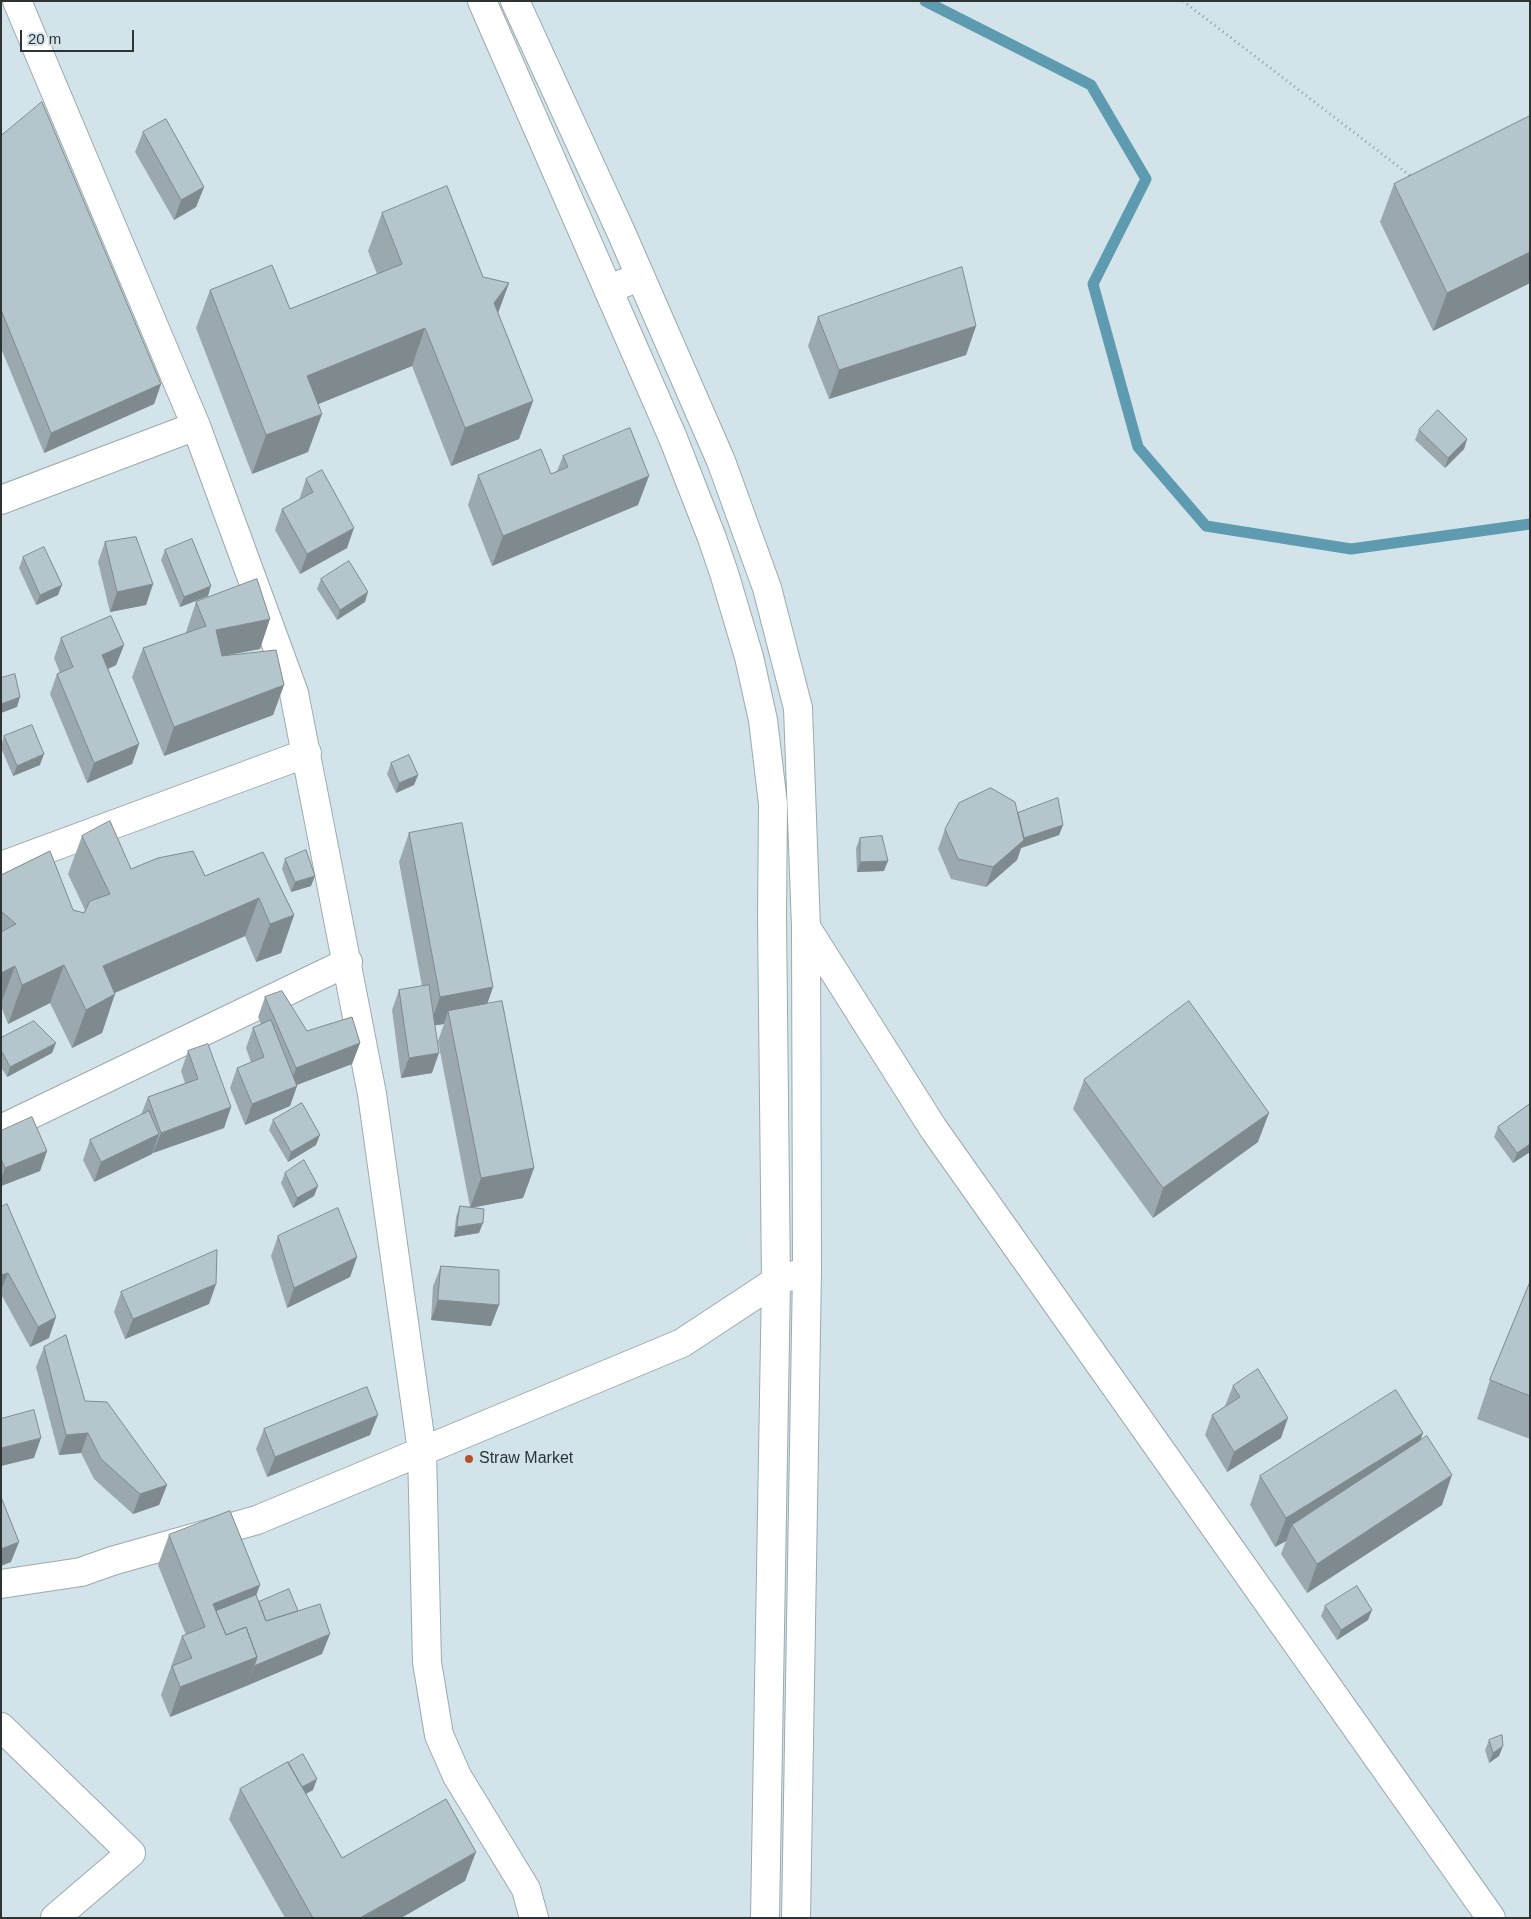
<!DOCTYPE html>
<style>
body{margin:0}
#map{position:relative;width:1531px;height:1919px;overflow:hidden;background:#d2e4ea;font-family:Helvetica,sans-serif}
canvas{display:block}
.frame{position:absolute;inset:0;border:2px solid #2d3436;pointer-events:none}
.scale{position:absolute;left:20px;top:30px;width:114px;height:22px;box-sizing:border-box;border:2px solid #2d3436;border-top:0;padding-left:6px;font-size:15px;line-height:18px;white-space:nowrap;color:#2d3436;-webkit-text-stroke:4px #d2e4ea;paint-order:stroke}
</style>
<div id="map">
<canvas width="1531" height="1919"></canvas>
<div class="frame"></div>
<div class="scale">20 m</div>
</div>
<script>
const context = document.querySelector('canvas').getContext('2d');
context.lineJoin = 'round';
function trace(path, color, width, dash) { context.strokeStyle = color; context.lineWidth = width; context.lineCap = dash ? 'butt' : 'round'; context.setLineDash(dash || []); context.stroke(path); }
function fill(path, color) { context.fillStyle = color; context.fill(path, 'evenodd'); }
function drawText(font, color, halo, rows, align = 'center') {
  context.font = font + ' Helvetica,sans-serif'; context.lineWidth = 4; context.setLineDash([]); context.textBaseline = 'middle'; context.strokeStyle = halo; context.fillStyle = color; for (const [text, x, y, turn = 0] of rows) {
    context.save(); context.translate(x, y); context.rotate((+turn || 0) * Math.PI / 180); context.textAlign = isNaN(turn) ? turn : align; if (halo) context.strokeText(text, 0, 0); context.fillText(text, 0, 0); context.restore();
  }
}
trace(new Path2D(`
 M925,1l166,84 55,94 -53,105 45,163 68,79 145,23 179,-25`), '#5e9bb0', 11);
const street = new Path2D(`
 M17,1l179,425 98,267 78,401 50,357 5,211 12,73 18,41 69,113 8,29
 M608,289l32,-12
 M1,500l195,-74
 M1,866l306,-113
 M806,927l127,201 558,790
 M1,1129l347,-167
 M1,1584l80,-12 31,-11 145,-41 425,-177 94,-62 31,-10
 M1,1727l130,126 -76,65`);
const secondary = new Path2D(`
 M482,1l191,437 39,100 12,35 25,84 14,63 10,84 -1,114 4,363 -11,637
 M515,1l106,231 100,229 46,127 31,120 8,219 1,344 -11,647`);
trace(street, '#9aaab0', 30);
trace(secondary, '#9aaab0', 30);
trace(new Path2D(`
 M1183,1l229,176`), '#8e9ba0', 3, [1, 4]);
trace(street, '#fff', 28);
trace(secondary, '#fff', 28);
fill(new Path2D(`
 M1530,116v167l-97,48 -53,-109 14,-38z
 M143,132l61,55 -8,20 -22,13 -39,-68z
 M1,136l160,248 -7,20 -110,49 -43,-105z
 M382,213l101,64 26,6 -11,30 35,88 -14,38 -68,27 -39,-100 -94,38 -10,48 -56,22 -56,-146 14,-38 80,19 87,-35 -9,-23z
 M818,317l158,9 -10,29 -137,44 -21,-53z
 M1419,430l48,9 -3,10 -19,19 -30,-28z
 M563,456l75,49 -146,61 -24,-61 10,-30 73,-1 6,-3z
 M306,479l41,69 -47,26 -25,-44 7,-21 17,-9z
 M105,542l48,42 -7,21 -36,7 -12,-50z
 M165,550l43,46 -28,11 -19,-47z
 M23,557l35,38 -22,10 -17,-37z
 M321,579l44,23 -28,18 -20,-31z
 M196,602l64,47 -37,7 61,29 -11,30 -109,41 -32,-79 11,-29 43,-15v-1z
 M61,638l63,7 -8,20 -8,4 31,75 -7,20 -45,19 -37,-89 7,-20 3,-1 -6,-15z
 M4,736l36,29 -27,11 -12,-28v-3z
 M391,763l27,12 -4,10 -18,8 -9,-19z
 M1018,813l45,12 -4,10 -38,13 -4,12 -31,27 -35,-8 -13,-30 7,-20z
 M409,833l84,154 -6,17 47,164 -11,30 -52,10 8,25 -25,4 2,-20 4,-11 10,1 -32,-166 6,-17 -9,1 -3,48 -31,5 -9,-68 7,-20 23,-4 -23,-124z
 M82,836l49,33 74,7 58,-24 31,63 -13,38 -25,9 -11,-26 -130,57 -13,40 -30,15 -22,-45 -42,21 -7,-18v-131l72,35 11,3 1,-3 -17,-36z
 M860,838l24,33 -27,1 -1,-24z
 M285,859l26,27 -20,6 -9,-23z
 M265,997l42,34 53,12 -8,21 -56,21 1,1 -7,20 -45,19 -15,-37 7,-20 14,-6 -5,-14 7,-20 8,-4 -3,-7z
 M1,1038l51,15 -45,24 -6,-10z
 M188,1051l43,56 -7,21 -71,25v-1l-1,2 -58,28 -11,-22 7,-20 51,-25 7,-18 37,-14 -4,-12z
 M1084,1080l174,62 -105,76 -80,-109z
 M1530,1104v48l-17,11 -19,-26 4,-10z
 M273,1120l43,25 -28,17 -19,-32z
 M1,1131l46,20 -7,20 -39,15z
 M285,1173l29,23 -21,12 -12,-25z
 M1,1207l48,131 -19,9 -29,-53z
 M278,1236l79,21 -7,20 -63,31 -16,-52z
 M441,1266l50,60 -60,-6 2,-34z
 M1530,1282v157l-53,-20 13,-39z
 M216,1284l-7,20 -84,35 -11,-27 7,-20z
 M44,1347l41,54 82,84 -8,20 -26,9 -39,-35 -13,-26 -22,2 -23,-88z
 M1233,1386l48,52 -54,34 -22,-37 7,-20 14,-9h-1z
 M264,1429l106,6 -103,42 -11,-28z
 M1423,1433l-3,8 22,64 -135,88 -26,-39 5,-13 -11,6 -25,-42 10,-29z
 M169,1535l87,60 3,7 39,9 24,43 -76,32 -76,31 -9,-22 21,-59 4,-1 -28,-70z
 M1325,1606l43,14 -31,20 -16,-24z
 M1489,1740l10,16 -10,7 -4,-13z
 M288,1763l25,27 -8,4 37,64 123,23 -64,37h-116l-56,-99 11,-30z`), '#9ba9af');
fill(new Path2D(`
 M204,187l-8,20 -22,13 7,-20z
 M1530,252v31l-97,48 14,-38z
 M509,283l-14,38 -1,-18z
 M976,326l-10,29 -137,44 10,-29z
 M425,328l-13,38 -118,48 13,-38z
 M161,384l-7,20 -110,49 7,-20z
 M533,401l-14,38 -68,27 14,-38z
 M322,414l-14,38 -56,22 14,-39z
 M1467,439l-3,10 -19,19 3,-10z
 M649,476l-11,29 -146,61 11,-30z
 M354,528l-7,20 -47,26 7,-20z
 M153,584l-7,21 -36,7 7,-20z
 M62,585l-4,10 -22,10 4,-10z
 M211,586l-3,10 -28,11 4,-10z
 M368,592l-3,10 -28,18 3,-10z
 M270,619l-10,30 -55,10 11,-29z
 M124,645l-8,20 -22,10 8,-20z
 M284,685l-11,30 -109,41 10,-29z
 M20,697l-3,10 -16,6v-9z
 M139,744l-7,20 -45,19 7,-20z
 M44,754l-4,11 -27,11 4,-10z
 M418,775l-4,10 -18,8 3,-10z
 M1063,825l-4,10 -38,13 -4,12 -31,27 7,-20 31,-29z
 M888,861l-4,10 -27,1 3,-10z
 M315,876l-4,10 -20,6 4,-10z
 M259,898l-14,38 -156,68 14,-38z
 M294,915l-13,38 -25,9 14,-38z
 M64,965l-14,38 -42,21 14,-39z
 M15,966l-14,38v-31z
 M493,987l-10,29 -35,-5 -4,13 -14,2 10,-29z
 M115,994l-13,39 -30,15 14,-38z
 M56,1043l-4,10 -45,24 3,-10z
 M360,1043l-8,21 -63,24 7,-20z
 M439,1053l-7,20 -31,5 8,-20z
 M297,1086l-7,20 -45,19 7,-21z
 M231,1107l-7,21 -71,25 8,-20z
 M1269,1113l-11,29 -105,76 10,-30z
 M159,1134l-7,20 -58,28 7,-20z
 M320,1135l-4,10 -28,17 3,-10z
 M1530,1144v8l-17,11 4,-10z
 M47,1151l-7,20 -39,15v-8l4,-10z
 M534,1168l-11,30 -53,10 11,-30z
 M318,1186l-4,10 -21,12 4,-10z
 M483,1223l-4,10 -25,4 3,-10z
 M357,1257l-7,20 -63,31 7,-20z
 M8,1273l-7,17v-15z
 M216,1284l-7,20 -84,35 8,-20z
 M438,1300l61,5 -8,21 -60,-6z
 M56,1317l-7,21 -19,9 8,-20z
 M378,1415l-8,20 -103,42 8,-20z
 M1288,1418l-7,20 -54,34 7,-20z
 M88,1433l-7,20 -22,2 7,-20z
 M1423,1433l-11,29 -120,63 -6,16 -11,6 11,-29z
 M41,1438l-7,20 -33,8v-18z
 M1452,1475l-10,30 -135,88 10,-29z
 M167,1485l-8,20 -26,9 7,-20z
 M19,1542l-8,20 -10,4v-17z
 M260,1585l-11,30 -33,13 -3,-24z
 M1372,1610l-4,10 -31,20 4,-10z
 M330,1634l-8,20 -76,32 8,-20z
 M257,1657l-11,29 -76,31 10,-30z
 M1503,1746l-4,10 -10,7 4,-10z
 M317,1779l-4,11 -28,15 3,-10z
 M476,1852l-11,29 -64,37h-41z`), '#7e8a8e');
const building = new Path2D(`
 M42,102l119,282 -110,49 -50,-123v-174z
 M1530,116v136l-83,41 -53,-109z
 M166,119l38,68 -23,13 -38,-68z
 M447,186l36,91 26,6 -15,20 39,98 -68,27 -40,-100 -118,48 15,38 -56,21 -56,-145 62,-25 18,44 112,-45 -20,-51z
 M962,267l14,59 -137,44 -21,-53z
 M1438,410l29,29 -19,19 -29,-28z
 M630,428l19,48 -146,60 -25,-61 63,-26 10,25 17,-7 -5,-11z
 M322,470l32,58 -47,26 -25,-45 31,-17 -7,-13z
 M136,537l17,47 -36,8 -12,-50z
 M192,539l19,47 -27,11 -19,-47z
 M44,547l18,38 -22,10 -17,-38z
 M349,561l19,31 -28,18 -19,-31z
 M257,579l13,40 -54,11 6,26 54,-6 8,35 -110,42 -31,-79 63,-22 -10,-24z
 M111,616l13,29 -22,10 37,89 -45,19 -37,-89 16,-7 -12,-29z
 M15,674l5,23 -19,7v-26z
 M32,725l12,29 -27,12 -13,-30z
 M409,755l9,20 -19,8 -8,-20z
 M991,788l24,14 9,38 -31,27 -35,-8 -13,-30 14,-26z
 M1058,798l5,27 -39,13 -6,-25z
 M110,821l21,48 27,-11 35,-7 12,25 58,-24 31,63 -24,9 -11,-26 -156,68 12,28 -29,16 -22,-45 -42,20 -7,-19 -14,7v-41l15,-8 -14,-12h-1v-37l49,-24 23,59 11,3 6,-12 20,-7 -28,-58z
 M462,823l31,164 -53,10 -31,-164z
 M882,836l6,25 -28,1v-24z
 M306,850l9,26 -20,6 -10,-23z
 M429,985l10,68 -30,5 -10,-68z
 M282,991l25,40 45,-14 8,26 -64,25 -31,-71z
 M502,1001l32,167 -53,10 -33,-167z
 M1189,1001l80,112 -106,75 -79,-108z
 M271,1020l26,66 -45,18 -15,-36 27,-11 -11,-29z
 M34,1021l22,22 -46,24 -9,-17v-12z
 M208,1044l23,63 -70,26 -13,-36 50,-18 -10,-28z
 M302,1103l18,32 -29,17 -18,-32z
 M1530,1104v40l-13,9 -19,-26z
 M149,1111l10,23 -58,28 -11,-22z
 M32,1117l15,34 -42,17 -4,-9v-28z
 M304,1160l14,26 -21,12 -12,-25z
 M7,1204l49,113 -18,10 -30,-54 -7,2v-68z
 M460,1206l24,3 -1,14 -26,4z
 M338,1208l19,49 -63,31 -16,-52z
 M217,1250l-1,34 -83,35 -12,-27z
 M441,1266l58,4v35l-61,-5z
 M1530,1282v114l-40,-16z
 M66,1335l19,66 22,1 60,83 -27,9 -39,-35 -13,-26 -22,2 -22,-88z
 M1258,1369l30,49 -54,34 -22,-37 28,-18 -7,-11z
 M367,1387l11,28 -103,42 -11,-28z
 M1396,1390l27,43 -137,85 -26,-42z
 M34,1410l7,28 -40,10v-29z
 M1427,1436l25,39 -135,89 -25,-39z
 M1,1497l18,45 -18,7z
 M230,1511l30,74 -47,19 13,31 20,-8 11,30 -77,30 -8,-21 20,-8 -10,-22 23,-9 -36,-92z
 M1357,1586l15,24 -31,20 -16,-24z
 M289,1589l9,22 -32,10 -7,-19z
 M256,1595l10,26 54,-17 10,30 -76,32 3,-9 -11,-30 -20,8 -10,-24z
 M1502,1735l1,11 -10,7 -4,-13z
 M303,1754l14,25 -15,8 -14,-24z
 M288,1762l54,96 104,-59 30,53 -116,66h-47l-73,-129z`);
fill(building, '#b4c5cb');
trace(building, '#7e8a8e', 1);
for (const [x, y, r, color] of [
 [469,1459,5,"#b75126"]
]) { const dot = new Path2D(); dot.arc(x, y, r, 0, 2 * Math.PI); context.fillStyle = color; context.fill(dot); trace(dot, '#d2e4ea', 2); }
drawText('16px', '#2d3436', '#d2e4ea', [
 ["Straw Market",479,1459]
], 'left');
</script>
